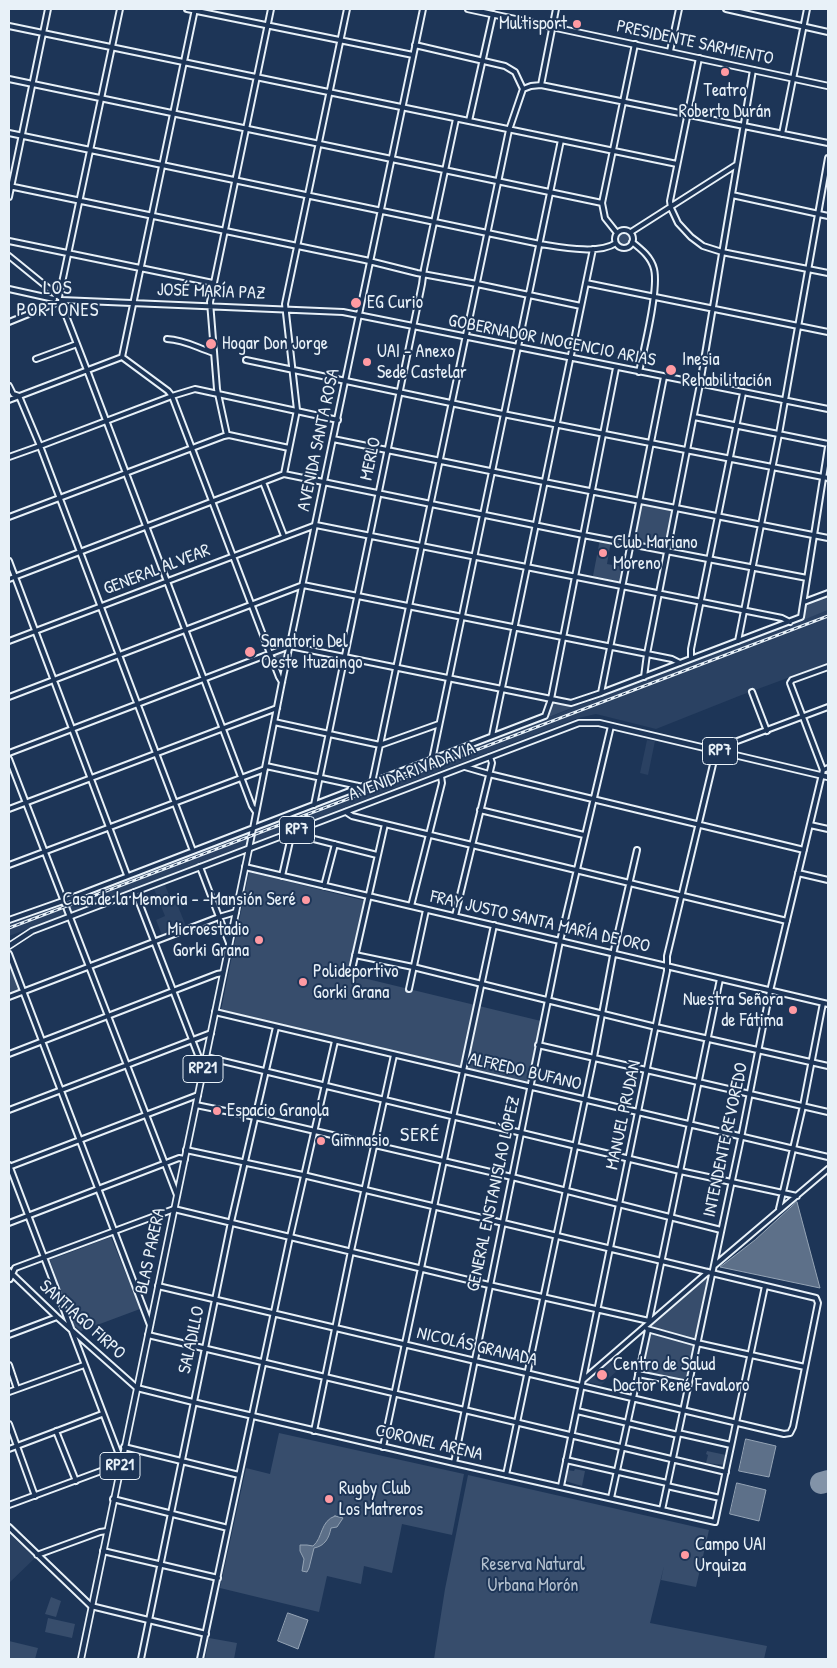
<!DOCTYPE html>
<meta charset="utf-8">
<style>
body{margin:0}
#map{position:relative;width:837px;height:1668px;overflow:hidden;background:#1d3557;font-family:"Patrick Hand",sans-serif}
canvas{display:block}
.frame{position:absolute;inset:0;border:10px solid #e8f1f8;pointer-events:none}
</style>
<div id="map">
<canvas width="837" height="1668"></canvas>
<div class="frame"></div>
</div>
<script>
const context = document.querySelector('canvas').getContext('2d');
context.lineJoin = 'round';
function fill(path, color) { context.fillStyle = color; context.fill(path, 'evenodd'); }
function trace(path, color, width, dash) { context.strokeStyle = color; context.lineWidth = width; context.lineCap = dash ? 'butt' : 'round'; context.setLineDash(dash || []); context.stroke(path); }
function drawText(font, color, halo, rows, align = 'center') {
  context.font = font + ' "Patrick Hand",sans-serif'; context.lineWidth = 4; context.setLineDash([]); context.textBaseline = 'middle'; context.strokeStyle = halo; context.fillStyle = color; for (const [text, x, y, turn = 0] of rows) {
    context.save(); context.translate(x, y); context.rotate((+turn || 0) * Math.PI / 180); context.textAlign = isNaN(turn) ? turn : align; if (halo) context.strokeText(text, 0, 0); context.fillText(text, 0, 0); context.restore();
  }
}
fill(new Path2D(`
 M828,610v53l-89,33 -83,33 -60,-15 -18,4 -569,218v-14l92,-33z
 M647,740l8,1 -7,34 -8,-2z
 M165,885l8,20 4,-1 9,22 -24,9 -6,-15 9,-4 -11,-27z
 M609,1361l8,10 -16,14 -14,-3 -1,-2z
 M9,1533l26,25 -26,25z`), '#2a4162');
fill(new Path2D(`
 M616 238a8 8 0 1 1 16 0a8 8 0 1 1-16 0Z
 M641,502l32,7 -7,40 -33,-6z
 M600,539l11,2 -4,23 17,3 -3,15 -28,-6z
 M828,595v15l-27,11 4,-18z
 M284,650l2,1 -6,25 -8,-20z
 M553,701l26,4 -30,12z
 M249,872l117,29 -15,74 190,46 -13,63 -307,-74z
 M9,961l10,27 -1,3 -9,4z
 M111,1237l29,72 -59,22 -9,-7 -22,-64z
 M704,1277l5,4 -13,57 -5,1 -4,-2 -15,-4v2l-24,-7v-2z
 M650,1333l44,11 -7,35 -2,3 -44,-10z
 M279,1433l185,41 -12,61 -50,-11 -10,49 -28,-7 -3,18 -34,-8 -8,36 -99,-24 26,-120 24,6z
 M707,1451l19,4 -2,10 -18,-2 2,-8 -2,-1z
 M575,1469l10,2 -3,15 -17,-5 2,-11 7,1z
 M468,1475l241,55 -13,57 -35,-7 3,-14 -14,57 117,23 -3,13h-330l11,-70z
 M51,1597l10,4 -5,16 -11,-3z
 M48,1618l27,6 -3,14 -27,-6z
 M209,1638l28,5 -3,16h-29z
 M9,1641l29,7 -3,11h-26z`), '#374d6c');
const water = new Path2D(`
 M797,1202l23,86 -100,-21 35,-27z
 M746,1439l30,7 -7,31 -30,-6z
 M737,1483l29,7 -7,31 -29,-7z
 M335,1516l8,2 -6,9 -6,1c-2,10 -6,18 -17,20l-5,20 -2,4 -5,-1 2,-12 -4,-8v-6h7l6,1c10,-8 7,-25 22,-30z
 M288,1613l20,7 -10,29 -20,-8z`);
fill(water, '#5d7089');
trace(water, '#95a4b5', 1);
trace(new Path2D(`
 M821,1483l7,-2`), '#8293a8', 22);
const minor = new Path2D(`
 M187,9l226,46
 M726,9l102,23
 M9,26l668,138
 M415,45l90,21 10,6 8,17
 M670,51l9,-42
 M699,58l-29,143 1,7 7,15 13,14 12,9 19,6 106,21
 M9,79l593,124
 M541,85l15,-76
 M523,89l8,-3 10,-1 287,58
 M469,121l24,-107
 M9,133l531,111c20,3 58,11 76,-1
 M782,134l25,-125
 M9,186l356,74 52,13 60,11 104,22
 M732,195l96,21
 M9,197l39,-188
 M615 239a9 9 0 1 1 18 0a9 9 0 1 1-18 0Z
 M631,232l105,-67
 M617,233l-12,-15 -3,-15 33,-159
 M9,241l204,42
 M632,242c10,8 19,15 22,27 5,20 -10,80 -15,103
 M9,256l43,35 4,5
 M586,283l242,49
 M9,289l45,10
 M59,297l61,-288
 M61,300l282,12 485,97
 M59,303l4,5 24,62 165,436 4,6
 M9,322l47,-19h3
 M167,339c19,1 30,9 47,14
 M122,357l46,34 4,5 107,281 3,5
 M122,357l73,-348
 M36,359l41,-15
 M246,360l257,54 325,64
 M9,386l4,8 6,2 21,50 153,405
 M9,400l113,-43
 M694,417l134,27
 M227,435l-10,-46 -7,-87 61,-293
 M333,439l211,43 284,56
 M9,457l31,-11 132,-50 23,-7 143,31
 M284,474l13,-64 -12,-106 62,-295
 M263,482l21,54
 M9,517l215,-81 5,-1 60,13
 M9,561l118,314
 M9,579l275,-105 299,61 224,43
 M804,602l24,-9
 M9,641l307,-116 466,93 8,4
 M738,641l41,-207 49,-276
 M691,658v-9l52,-256
 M644,677l3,-23 53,-270 53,-314
 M752,692l15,39
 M601,693l63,-316
 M9,697l294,-112 369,74 8,4
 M274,722l106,23 59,-21
 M492,736l101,-487
 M9,753l281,-107 281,57 30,-10 200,-76 27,-170
 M9,759l168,436
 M432,760l129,-620
 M266,766l97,21
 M465,767l24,7 315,76
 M823,770l-33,-87 2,-3 36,-13
 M372,783l137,-653 14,-41
 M314,805l108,-521 2,-15 32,-150
 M9,809l268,-101
 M480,810l104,25
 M346,812l6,4 33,8 402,97
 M810,825l18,4
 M298,830l4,6 75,19
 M249,849l33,-167 141,-673
 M9,865l256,-96
 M200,867l29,76
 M245,867l583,137
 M798,873l30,7
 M282,876l8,-35 -1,-8
 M324,886l11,-42
 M135,892l68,176
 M411,906l31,-123 -1,-7
 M455,916l37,-153 -2,-6
 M9,920l54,-19 482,-185 6,-17 65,-331
 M9,954l141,371
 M355,955l58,12 243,60 172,39
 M351,974l34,-150
 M409,989l17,-79
 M9,997l210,-80 17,-5
 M215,1012l613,145
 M538,1045l290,67
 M9,1054l208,-80 6,-1
 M206,1057l474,114 117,25
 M196,1105l59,12 257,60 209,53
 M9,1110l202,-77
 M9,1165l112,295
 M9,1167l189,-72
 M779,1209l24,-103 20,-103
 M9,1223l170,-65 6,1
 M715,1265l113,-96
 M9,1271l48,46 80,71 56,14 261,61 261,59 50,-236
 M10,1279l5,-11 159,-59 315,76 160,36 71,-342
 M158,1286l626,148 6,-1 3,-6 25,-124 -2,-5 -513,-123 -117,-25
 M647,1329l50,14 108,24
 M9,1335l48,-18
 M148,1335l578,137
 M9,1365l8,24
 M638,1374l50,10
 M583,1380l125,-108
 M9,1392l75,-27
 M577,1411l101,24
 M9,1424l26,72
 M56,1431l20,50
 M314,1431l37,-180 43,-196
 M678,1433l53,12
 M124,1447l115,28
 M383,1447l111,-522
 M9,1449l93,-35
 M566,1460l101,23
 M454,1463l106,-522 51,-215
 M506,1475l88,-418 20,-107 23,-100
 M561,1486l106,-515v-15l48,-200 3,-5 6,-5 104,-39
 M667,1486l53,12
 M611,1498l37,-168
 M113,1499l115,29
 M9,1505l111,-41
 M662,1510l79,-372 29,-147 53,-221 5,-2
 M9,1527l82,79 115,28
 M103,1551l115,27
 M37,1555l63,-23 7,-1
 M141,1659l90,-437 45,-195
 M200,1659l90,-422 45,-196`);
const major = new Path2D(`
 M468,9l360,77
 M9,946l23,-15 547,-208h20l229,54
 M81,1659l168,-810`);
trace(minor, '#e8f1f8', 8);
trace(major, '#e8f1f8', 8);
trace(minor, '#1d3557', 4);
trace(major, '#1d3557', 4.5);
const rail = new Path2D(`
 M9,928l819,-312`);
trace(rail, '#e8f1f8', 3);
trace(rail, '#1d3557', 1, [4]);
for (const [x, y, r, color] of [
 [577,24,5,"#ff9aa2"],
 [725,72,5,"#ff9aa2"],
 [356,303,6,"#ff9aa2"],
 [211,344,6,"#ff9aa2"],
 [367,362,5,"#ff9aa2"],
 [671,370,6,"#ff9aa2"],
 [603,553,5,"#ff9aa2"],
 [250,652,6,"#ff9aa2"],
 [306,900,5,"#ff9aa2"],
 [259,940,5,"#ff9aa2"],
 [303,982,5,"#ff9aa2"],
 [793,1010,5,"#ff9aa2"],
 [217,1111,5,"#ff9aa2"],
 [321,1141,5,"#ff9aa2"],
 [602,1375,6,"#ff9aa2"],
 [329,1499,5,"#ff9aa2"],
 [685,1555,5,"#ff9aa2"]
]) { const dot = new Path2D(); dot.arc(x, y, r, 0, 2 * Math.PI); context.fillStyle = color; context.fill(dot); trace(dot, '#1d3557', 2); }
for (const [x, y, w] of [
 [720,751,35],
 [297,830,35],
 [203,1069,40],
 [120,1466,40]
]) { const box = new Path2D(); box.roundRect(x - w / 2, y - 13.5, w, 27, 4); context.fillStyle = '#1d3557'; context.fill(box); trace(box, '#e8f1f8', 1); }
drawText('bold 16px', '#e8f1f8', null, [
 ["RP7",720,751],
 ["RP7",297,830],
 ["RP21",203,1069],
 ["RP21",120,1466]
]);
drawText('18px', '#e8f1f8', '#1d3557', [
 ["Multisport",567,24,"right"],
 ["Teatro",725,91,"center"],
 ["Roberto Durán",725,112,"center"],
 ["EG Curio",367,303],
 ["Hogar Don Jorge",222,344],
 ["UAI - Anexo",377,352],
 ["Sede Castelar",377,373],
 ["Inesia",682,360],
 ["Rehabilitación",682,381],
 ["Club Mariano",613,543],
 ["Moreno",613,564],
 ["Sanatorio Del",261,642],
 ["Oeste Ituzaingo",261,663],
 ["Casa de la Memoria - -Mansión Seré",296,900,"right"],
 ["Microestadio",249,930,"right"],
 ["Gorki Grana",249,951,"right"],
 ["Polideportivo",313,972],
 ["Gorki Grana",313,993],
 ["Nuestra Señora",783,1000,"right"],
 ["de Fátima",783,1021,"right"],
 ["Espacio Granola",227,1111],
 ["Gimnasio",331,1141],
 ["Centro de Salud",613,1365],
 ["Doctor René Favaloro",613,1386],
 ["Rugby Club",339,1489],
 ["Los Matreros",339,1510],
 ["Campo UAI",695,1545],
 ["Urquiza",695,1566]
], 'left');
drawText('18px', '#e8f1f8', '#1d3557', [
 ["PRESIDENTE SARMIENTO",695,43,12],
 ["JOSÉ MARÍA PAZ",211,292,2],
 ["GOBERNADOR INOCENCIO ARIAS",552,341,11],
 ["AVENIDA SANTA ROSA",319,440,-78],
 ["MERLO",371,459,-78],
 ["GENERAL ALVEAR",157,570,-21],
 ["AVENIDA RIVADAVIA",412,772,-21],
 ["FRAY JUSTO SANTA MARÍA DE ORO",540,922,13],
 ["ALFREDO BUFANO",525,1072,13],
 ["MANUEL PRUDAN",624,1115,-78],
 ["INTENDENTE REVOREDO",726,1140,-78],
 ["GENERAL ENSTANISLAO LÓPEZ",494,1194,-78],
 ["BLAS PARERA",151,1251,-78],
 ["SANTIAGO FIRPO",82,1320,42],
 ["SALADILLO",192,1340,-78],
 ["NICOLÁS GRANADA",477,1347,13],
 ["CORONEL ARENA",429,1443,13]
]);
drawText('18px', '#b3c0ce', '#1d3557', [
 ["Reserva Natural",533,1565],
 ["Urbana Morón",533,1586]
]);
context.letterSpacing = '1px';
drawText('19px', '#e8f1f8', '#1d3557', [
 ["LOS",58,289],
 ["PORTONES",58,311]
]);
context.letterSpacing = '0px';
context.letterSpacing = '1px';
drawText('20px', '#e8f1f8', '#1d3557', [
 ["SERÉ",420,1136]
]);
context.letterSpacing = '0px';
</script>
